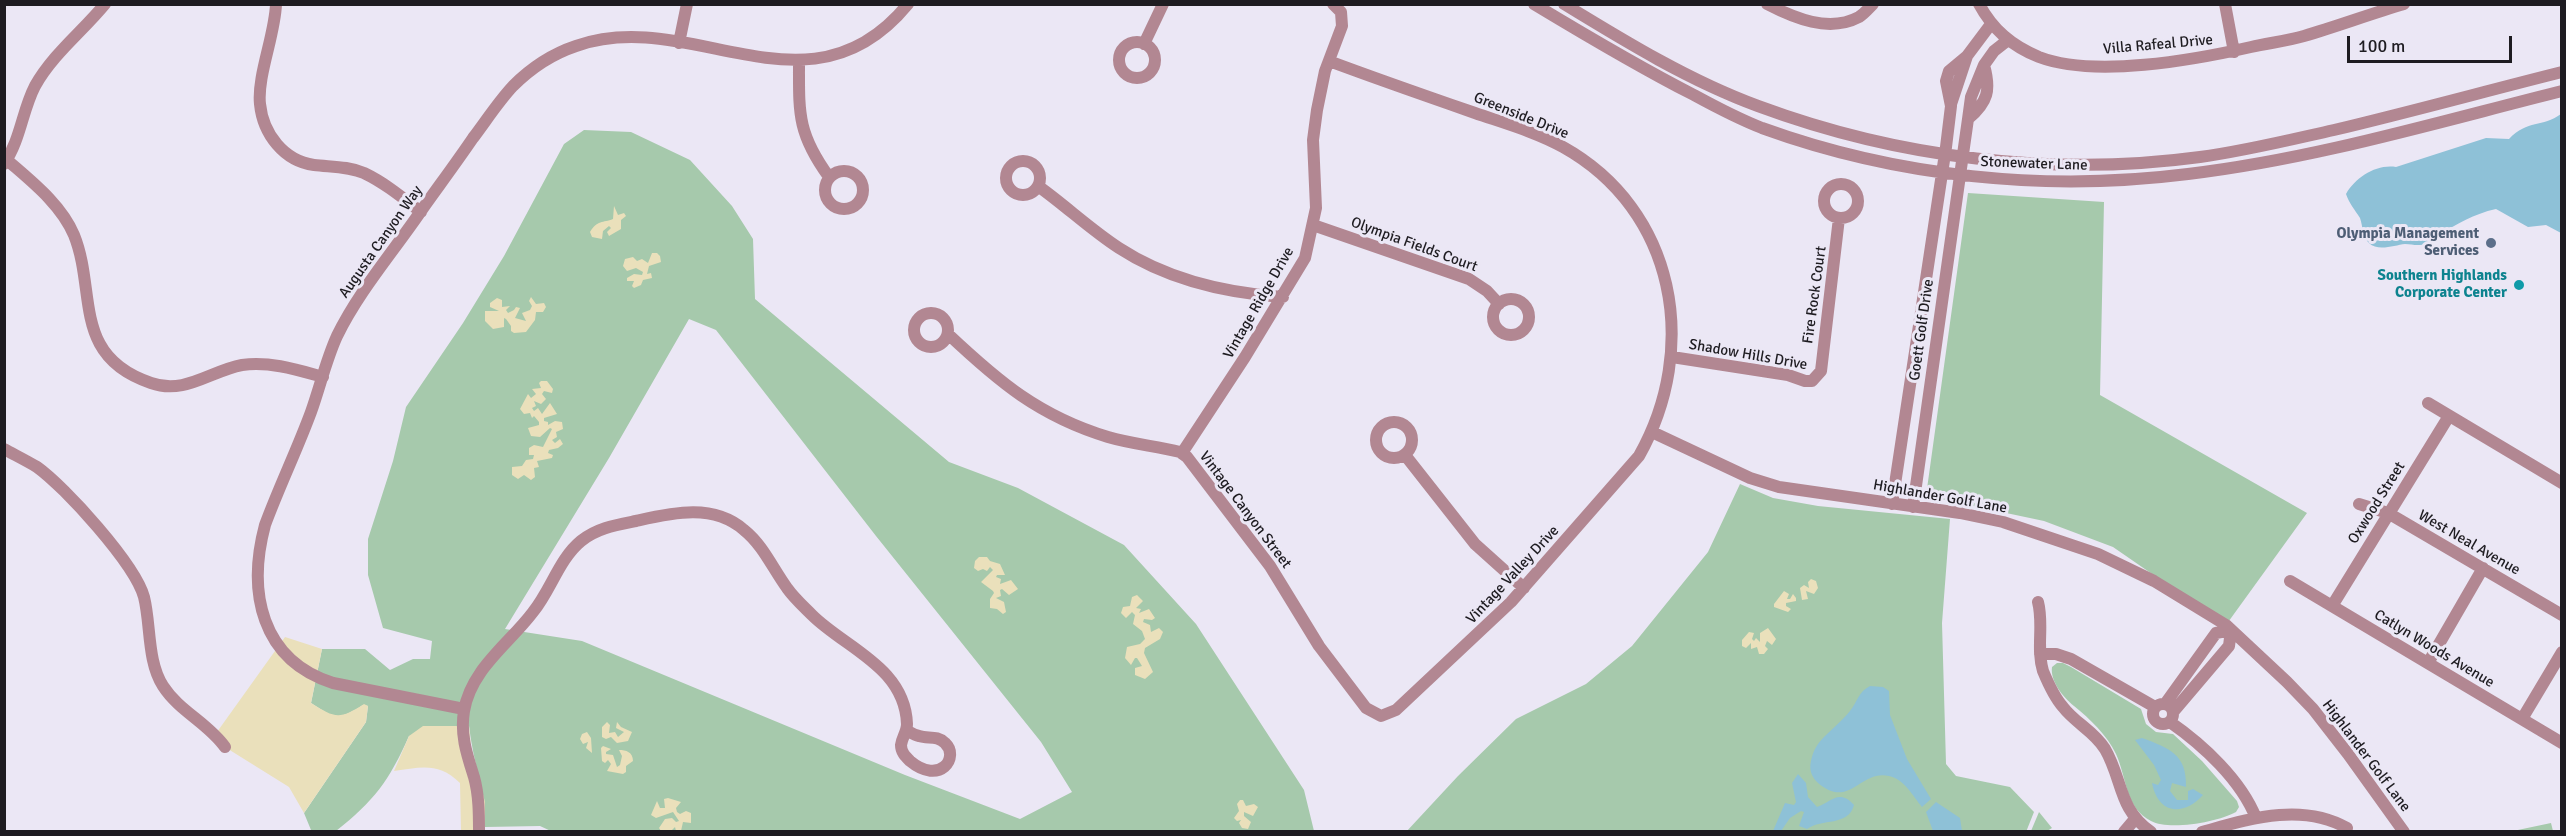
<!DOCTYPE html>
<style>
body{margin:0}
#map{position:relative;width:2566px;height:836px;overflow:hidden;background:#ebe7f5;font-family:Signika,sans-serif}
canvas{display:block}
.frame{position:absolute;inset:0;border:6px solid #1e1c21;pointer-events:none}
.scale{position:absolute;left:2347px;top:36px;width:165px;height:27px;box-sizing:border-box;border:3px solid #1e1c21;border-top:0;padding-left:8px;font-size:18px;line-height:21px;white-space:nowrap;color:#1e1c21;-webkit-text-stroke:4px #ebe7f5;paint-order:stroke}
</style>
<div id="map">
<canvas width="2566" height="836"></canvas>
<div class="frame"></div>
<div class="scale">100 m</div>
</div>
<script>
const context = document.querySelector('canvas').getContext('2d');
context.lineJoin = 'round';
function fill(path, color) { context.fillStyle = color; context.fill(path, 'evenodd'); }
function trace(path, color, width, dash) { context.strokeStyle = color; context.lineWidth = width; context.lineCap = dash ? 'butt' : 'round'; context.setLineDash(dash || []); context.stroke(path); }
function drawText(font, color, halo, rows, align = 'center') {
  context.font = font + ' Signika,sans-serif'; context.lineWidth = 6; context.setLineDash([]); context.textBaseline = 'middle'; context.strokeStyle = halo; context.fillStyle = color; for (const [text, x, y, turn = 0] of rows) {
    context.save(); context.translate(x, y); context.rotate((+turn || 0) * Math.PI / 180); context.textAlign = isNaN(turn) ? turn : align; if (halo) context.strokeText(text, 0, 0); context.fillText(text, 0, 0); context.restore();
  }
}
fill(new Path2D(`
 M584,130l47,2 59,28 42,46 21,33 2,60 194,163 69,26 106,57 72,79 108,166 10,41 -761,1 -13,-6 -55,1c0,-35 -12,-66 -16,-101l-60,10c-20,45 -35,65 -73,95l-25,-1 -7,-17 62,-91 2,-16 -5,-1c-25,16 -28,14 -52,-2l11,-54h43l25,21 23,-11h17l2,-18 -49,-13 -15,-53v-36l25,-78 13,-54 57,-84 41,-67 60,-112zM689,319l27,11 160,206 165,206 31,50 -52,27 -115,-44 -323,-134 -77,-12 104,-171z
 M1968,193l136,9 -4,193 207,118 -81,112 -113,-78 -69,-26 -118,-25z
 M1740,484l33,14 45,8 132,13 -8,104 4,141 10,12 54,11 24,25 -8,20h-620l52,-56 58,-57 70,-35 46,-38 76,-94z
 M2057,663h6l8,4 70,42 5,15 10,8 17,2 29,27 35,40 2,6 -3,5c-18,10 -67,19 -85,9 -26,-13 -24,-43 -35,-67 -9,-19 -26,-35 -42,-48 -11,-9 -24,-25 -22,-39z
 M2039,812l13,16 -5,3h-16z
 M2551,823l2,8h-40z`), '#a6c9ac');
fill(new Path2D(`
 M614,206l4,9 6,-2 2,3 -5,4v9l-12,7 -2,-4 4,-4 -2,-2 -6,5 -1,8 -10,-2 -2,-5c7,-12 13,-9 23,-13z
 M652,253h5l3,3 1,6 -12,4 -2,8 4,-1 1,5 -9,2 -2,5 -7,3 -2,-2 2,-5h-7v-3l7,-4 8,1 1,-3 -7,-4 -9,3 -4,-5 2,-7 8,-2 4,4 5,-2 6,4z
 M531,297l5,7 8,-1 2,4 -3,5h-7l-1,8 -9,12 -12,1 -3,-2v-5l-5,-7 -2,-1v9l-11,2 -8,-8v-10h14l-9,-4v-4l7,-5 5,2v7l8,-1 -4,4 2,3 6,-3 2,-3 4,1 -5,10 11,3 -4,-8 8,-3 2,-4 -3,-5z
 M541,381h6l6,8 -1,4 -8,-2 -2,3 4,5 -5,5 -7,-3 2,5 -4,2 2,3 4,-3 4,6 8,-11 7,11 -13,4v3l4,1v3l7,-4 7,1 1,7 -7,3 1,5 -5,3 3,3 5,-4 3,5 -5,4 -9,2 -1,3 5,2 -1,3 -15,3 2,6 -5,1 1,9 -4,3 -7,-5 -6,4 -6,-4v-8l10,-1 4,-6 7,-1 1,-4h-5v-7l5,-3 9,2 9,-18 -2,-1 -10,9 -9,-1 -3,-8 11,-3v-3l-5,-6 -2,2 -2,-5 -6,1 -4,-5 8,-15 3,4 5,-4 -4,-5 9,-1 -2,-5z
 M979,557h8l3,4 10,3 5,11h-8l-1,2 5,2 -1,5 11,-4 7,9 -9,6 -7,-6 -2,1 1,6 -5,2 8,4 2,10 -3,2 -6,-5 -7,-1v-9l4,-6 -1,-2 -12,-9 12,-12 -3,-3 -3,4 -4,-2 -5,2 -4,-3 1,-7z
 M1811,579l5,2 2,7 -4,6 -8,-3 2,8 -6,1 -2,-12 4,-3 5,3 -1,-6z
 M1784,591l5,3 -2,5h3l3,-5 3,4v3l-10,2v3l5,3 -3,3 -14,-5v-3z
 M1137,595l6,6 -7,7 5,1 -2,4 10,-4 6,9 -3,2 -8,-1 -1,3 7,3 1,7 8,-4 4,4 -3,7 -15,9 -1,5 9,19 -8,7 -10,-4v-7l7,-2 -5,-8h-2l-4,7 -6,-7 2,-11 13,-3 5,-5 -3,-8 -9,-7 2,-9 -3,-3 -6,6 -5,-5 2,-6 7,-1 2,-9z
 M1768,628l8,11 -4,6 -5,-4 -2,5 3,3 -4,5h-5l-2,-7 -6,2v-6l-5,5 -4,-2v-6l7,-8 5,1 -2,6 2,2 2,-3 4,4v-9z
 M285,637l37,12 -11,54c24,15 28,17 53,1l4,2 -2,16 -62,91 -15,-26 -77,-48z
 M607,722l3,3 -1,8 6,-1 3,5 6,-5 -8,-4 1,-6 4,5 11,5 -4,9 -11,2 -6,-6 -5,2 -4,-2v-10z
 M423,726h46l2,21 14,55v29h-24l-1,-48c-21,-21 -39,-16 -66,-12l15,-35z
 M587,732l4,6 1,15 -6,-5 2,-6 -5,2 -3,-5 2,-5z
 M603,746l8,3 -5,3v2l7,1 4,12 3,-2 2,-9 -3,-6c7,0 14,2 14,11l-7,5v6l-3,2 -16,-3 4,-7 -3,-4 -3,3 -3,-2 -1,-13z
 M668,798l13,4 -5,6 1,4 3,2 6,-3 5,2v10l-8,-1 -2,9h-5l-1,-4 -4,4h-10l-2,-3 6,-9 7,-1 4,4 3,-1 -6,-9 -17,6 -5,-3 6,-14 3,7h5l-1,-9z
 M1240,800h3l3,6 8,-2 4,3 -5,9 -9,-4v4l7,6 -3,7 -6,-1 -3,-5 2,-3 -4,1 -3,-3 5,-7 -2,-7z`), '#eae0bb');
fill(new Path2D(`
 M2561,114v119l-15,-8 -18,2 -32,-18c-23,5 -38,15 -58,26 -4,2 -7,6 -11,8 -9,4 -14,1 -22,1 -10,1 -27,8 -36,-1 -7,-6 -6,-17 -9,-25 -5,-8 -11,-15 -14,-24 10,-17 30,-30 50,-27l90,-29 23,1c19,-20 33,-11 52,-25z
 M1870,686l13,1 6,4 1,24 17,44 24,40 -9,8c-9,-11 -18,-28 -33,-31 -29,-7 -40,35 -72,6 -6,-6 -8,-13 -6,-21 2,-10 6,-17 13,-24 9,-9 19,-17 26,-26 8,-10 8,-19 20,-25z
 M2142,738c27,10 45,16 44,49l-14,-4 -2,8 7,9h11v-9l5,-2 10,6c-20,22 -45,19 -51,-12l6,2 3,-5 -7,-15 -19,-25z
 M1798,774l8,9 2,14 9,10c13,-4 22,-19 37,-2 -6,22 -32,13 -47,24l-8,-3 5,-14 -3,-1 -11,7 -9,13h-8l12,-28 9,2 2,-3 -4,-19z
 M1936,802l24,16 2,13h-29l-7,-19z`), '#8ec1d7');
trace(new Path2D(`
 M276,4c-1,31 -19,72 -16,100 3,30 24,57 54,61 17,2 34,1 50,8 21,10 39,25 57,39
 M1534,4c53,32 105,63 160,91 22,12 45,24 68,33 135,49 283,64 426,46 126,-15 250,-52 374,-83
 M1564,4c62,38 126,77 194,102 140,52 295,71 442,51 45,-6 89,-17 134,-27 76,-18 152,-39 228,-58
 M1767,4c27,14 62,29 92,13 5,-3 10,-9 14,-13
 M1979,4c14,26 33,42 60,53 55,21 155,3 212,-10 17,-4 36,-6 53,-11 34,-10 66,-22 100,-32
 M2225,4l9,48
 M1119 60a18 18 0 1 1 36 0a18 18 0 1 1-36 0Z
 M679,43l8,-39
 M1144,44l19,-40
 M799,61c0,52 -2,72 30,116
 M1951,104l16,-48
 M1968,119l3,-22 13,-32
 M7,160c24,21 54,44 67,75 23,57 -3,121 77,148 34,12 59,-12 91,-18 28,-4 56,5 81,12
 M1006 178a17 17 0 1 1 34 0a17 17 0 1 1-34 0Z
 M4,164c17,-25 18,-53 31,-78 18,-32 47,-54 70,-82
 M825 190a19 19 0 1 1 38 0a19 19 0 1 1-38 0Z
 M1824 201a17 17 0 1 1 34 0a17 17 0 1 1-34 0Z
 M1038,186c28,20 53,44 81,62 49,32 107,45 164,49
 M1313,225l156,54 18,12 12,13
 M1493 317a18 18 0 1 1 36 0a18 18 0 1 1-36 0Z
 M914 330a17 17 0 1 1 34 0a17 17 0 1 1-34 0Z
 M948,334c51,48 91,82 160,103 24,7 48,9 72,15l7,5 83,109 49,80 47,62 15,8 15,-6 115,-108 128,-146c61,-108 37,-246 -76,-309 -27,-15 -59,-24 -88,-34 -49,-17 -98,-34 -146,-52
 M1672,357l116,18 17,6h7l9,-10 18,-153
 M2428,403l134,80
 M1376 440a18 18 0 1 1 36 0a18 18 0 1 1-36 0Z
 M1652,432l98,46 29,9 181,26 43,9 95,32 56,27 72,44 61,57 26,27 35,45 56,78
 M4,449c11,6 23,12 33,18 28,20 98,97 107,130 7,28 3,64 19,89 16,25 45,37 62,61
 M1182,453l63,-96 60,-99 11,-50 -3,-68 4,-30 8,-39 17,-45 -1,-14 -8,-8
 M1405,455l70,89 49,44
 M1892,504l54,-357 5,-41 -5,-25 3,-10 18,-15 24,-32
 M2359,504l29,9 174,102
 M1913,507l55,-388c20,-17 23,-29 16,-54l10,-14 14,-11
 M2290,581l272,162
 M2038,602c6,23 -2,46 5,69 5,12 11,26 20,36 12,16 31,24 42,42 18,31 13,60 46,83
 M2332,606l117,-190
 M2040,654h16l15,5 84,48
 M2428,663l55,-95
 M2153 714a10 10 0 1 1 20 0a10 10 0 1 1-20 0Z
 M2165,704l51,-71 15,-3 -2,16 -56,66
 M464,709l-131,-26c-72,-23 -86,-91 -68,-158 14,-38 32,-75 46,-113 9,-25 15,-52 26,-76 22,-45 56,-84 84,-125 17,-24 35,-48 52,-73 13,-17 25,-36 40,-52 18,-18 39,-32 63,-40 115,-41 233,79 332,-42
 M2522,719l40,-67
 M2170,722c33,23 71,58 86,96
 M479,832c0,-18 0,-37 -5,-55 -7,-22 -14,-42 -10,-66 7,-42 45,-67 69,-99 18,-22 26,-53 48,-71 16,-13 35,-16 55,-20 36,-8 77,-18 108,9 19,15 29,39 43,58 7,10 16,18 25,27 33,33 93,52 95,109 0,8 -5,13 -6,21 0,7 4,11 9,16 30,25 50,-4 35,-18 -8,-8 -17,-4 -26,-7 -5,-1 -9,-4 -13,-6
 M2124,832l11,-13
 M2202,832c47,-13 99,-30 145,-4`), '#b28792', 12);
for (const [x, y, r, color] of [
 [2491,243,6,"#5c6f8a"],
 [2519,285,6,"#0f9aa8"]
]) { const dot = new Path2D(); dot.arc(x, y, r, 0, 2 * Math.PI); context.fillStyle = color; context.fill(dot); trace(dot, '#ebe7f5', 2); }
drawText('15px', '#1e1c21', '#ebe7f5', [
 ["Villa Rafeal Drive",2158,45,-5],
 ["Greenside Drive",1521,116,22],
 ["Stonewater Lane",2034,164,2],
 ["Augusta Canyon Way",381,242,-55],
 ["Olympia Fields Court",1414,245,20],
 ["Fire Rock Court",1815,295,-82],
 ["Vintage Ridge Drive",1259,303,-60],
 ["Goett Golf Drive",1922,330,-82],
 ["Shadow Hills Drive",1748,355,10],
 ["Highlander Golf Lane",1940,497,10],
 ["Oxwood Street",2377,503,-58],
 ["Vintage Canyon Street",1245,510,53],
 ["West Neal Avenue",2469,543,30],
 ["Vintage Valley Drive",1513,575,-47],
 ["Catlyn Woods Avenue",2434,649,31],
 ["Highlander Golf Lane",2366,756,53]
]);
drawText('bold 15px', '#4e5e75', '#ebe7f5', [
 ["Olympia Management",2479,234],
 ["Services",2479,251]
], 'right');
drawText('bold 15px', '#0d838f', '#ebe7f5', [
 ["Southern Highlands",2507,276],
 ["Corporate Center",2507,293]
], 'right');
</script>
